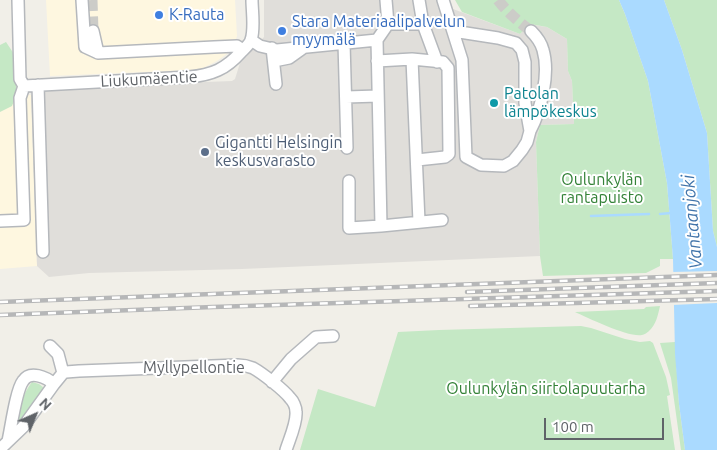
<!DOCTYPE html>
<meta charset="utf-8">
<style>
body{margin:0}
#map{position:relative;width:717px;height:450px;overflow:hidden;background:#f1efe8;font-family:Ubuntu,sans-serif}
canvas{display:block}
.north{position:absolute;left:10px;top:390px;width:50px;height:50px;-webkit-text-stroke:4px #fff;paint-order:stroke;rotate:44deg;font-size:14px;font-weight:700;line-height:20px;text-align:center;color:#5f6368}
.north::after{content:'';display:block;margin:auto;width:18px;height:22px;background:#5f6368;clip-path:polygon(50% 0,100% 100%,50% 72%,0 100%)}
.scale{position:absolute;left:544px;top:418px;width:120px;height:22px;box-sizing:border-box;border:2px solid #5f6368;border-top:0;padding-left:6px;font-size:15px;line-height:18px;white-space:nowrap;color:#5f6368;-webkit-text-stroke:4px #fff;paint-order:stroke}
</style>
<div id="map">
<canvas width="717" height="450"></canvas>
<div class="north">N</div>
<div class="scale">100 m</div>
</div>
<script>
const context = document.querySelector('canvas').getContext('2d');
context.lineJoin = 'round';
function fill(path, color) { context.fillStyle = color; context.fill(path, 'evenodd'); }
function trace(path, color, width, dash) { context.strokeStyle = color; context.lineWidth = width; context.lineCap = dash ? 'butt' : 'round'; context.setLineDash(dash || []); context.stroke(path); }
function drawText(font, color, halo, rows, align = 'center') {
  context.font = font + ' Ubuntu,sans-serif'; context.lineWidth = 4; context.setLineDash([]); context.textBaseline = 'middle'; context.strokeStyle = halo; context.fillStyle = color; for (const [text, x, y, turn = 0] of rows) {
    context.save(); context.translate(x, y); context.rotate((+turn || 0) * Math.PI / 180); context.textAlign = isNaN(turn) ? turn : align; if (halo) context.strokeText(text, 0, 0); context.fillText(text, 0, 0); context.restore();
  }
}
fill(new Path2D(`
 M46,0h189l2,36 -4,12 -5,5 -11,8 -16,8 -8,1 -143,6z
 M14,93l17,2 6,171 -37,3v-166z`), '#fef7e0');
fill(new Path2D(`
 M264,0h173l4,11 12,-2 67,25 10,-10 10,2 7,1 20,12 1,32 4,10 2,43 -34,1 -4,17 4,114 -298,13 -153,4 -40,4 -12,-11 -6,-171 11,-1 7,-6 183,-7 3,-2 5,-16 24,-26z`), '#e0deda');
fill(new Path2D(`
 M455,0h164l6,14 23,67 19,102 6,76h-13v7l-14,7 -103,3 -3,-20 -4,-114 4,-17 34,-1 -2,-43 -4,-10 -1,-32 -20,-12 -17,-3 -10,10 -58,-22z
 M664,0h53v247l-4,-16 -6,-98 -25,-83z
 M6,42l10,15v39l-4,10 -12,6v-67z
 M660,306c-2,9 -4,19 -11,25 -1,1 -5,4 -7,4 -12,3 -54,-17 -67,-23l69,-3 2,-2z
 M581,326l10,2 34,11 15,3 10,-1 3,2 13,34 4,18 -3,1 8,54h-375l18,-61 57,18 23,-75 41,-2z
 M675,342l4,62 6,46h-4l-10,-72 -11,-35z
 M32,382l7,2 5,4 -26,37 -1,-2c1,-13 6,-30 15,-41z`), '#c5e8c5');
fill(new Path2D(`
 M619,0h45l18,50 25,83 6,98 4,16v203h-32l-6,-46 -4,-50 -2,-95 -6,-76 -19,-102 -23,-67z`), '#aadaff');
fill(new Path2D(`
 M717,271v32l-45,2 -1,-33z`), '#f1efe8');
trace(new Path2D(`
 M660,214l11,-1
 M591,216l58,-2`), '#aadaff', 2.5);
trace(new Path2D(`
 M92,0l1,31
 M498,0c9,12 21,22 33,31`), '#ccccc8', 11, [11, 5.5]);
const minor = new Path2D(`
 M18,0l2,79 4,7
 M82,0l3,47 13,6
 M419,0l4,24 14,38
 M443,0l19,60 4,97 15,8 23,1 9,-5 9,-11 5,-8 3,-11 -5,-28v-41l-3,-12 -6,-7 -18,-5 -45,-7
 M388,24h35
 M93,31l5,22 116,-6 23,-1 6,4
 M251,40l9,6 17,4 100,-10
 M344,43l3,105
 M272,48l4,36
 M412,59l7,163
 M274,61l15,-3 14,-10
 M377,61l35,-2 31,3 5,6 1,86 -4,3 -28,3
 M38,85l5,167
 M24,86l165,-9c23,-2 37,-8 52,-25 3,-3 9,-8 10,-12 4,-11 1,-29 1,-40
 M346,97l32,-1
 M530,131c11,-21 20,-57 13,-81 -2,-8 -6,-13 -12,-19
 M349,181v47l32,-2 61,-6
 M0,221l24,-1 -4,-122 4,-12
 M381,226l-4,-186 11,-16 -2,-24
 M50,346l8,8 5,19
 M63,373l3,-1 13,-1 159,-6c5,0 10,1 15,3 9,5 31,22 37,30 3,3 6,9 6,14 1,11 -7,28 -10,38
 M272,382l19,-23 25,-22 17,-1
 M8,441c3,-13 8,-51 15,-60 7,-11 23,-4 31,3
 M0,449l23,-22 31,-43 9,-11`);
trace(minor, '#b5b8bc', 14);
trace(minor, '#fff', 11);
const rail = new Path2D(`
 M467,292l250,-9
 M0,302l717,-27
 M470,306l247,-7
 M0,315l213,-8 504,-16`);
trace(rail, '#b6b7b8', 4.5);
trace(rail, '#fff', 2.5, [8]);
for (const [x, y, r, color] of [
 [159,15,5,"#3f7fe0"],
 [282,31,5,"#3f7fe0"],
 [494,103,5,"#0f9aa8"],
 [205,152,5,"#5c6f8a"]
]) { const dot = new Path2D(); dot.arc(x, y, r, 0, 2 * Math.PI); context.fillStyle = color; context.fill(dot); trace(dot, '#fff', 2); }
drawText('16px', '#366cbe', '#fff', [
 ["K-Rauta",169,15],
 ["Stara Materiaalipalvelun",292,22],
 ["myymälä",292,40]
], 'left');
drawText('16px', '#5f6368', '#fff', [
 ["Liukumäentie",149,79,-3],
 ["Myllypellontie",194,368]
]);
drawText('16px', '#0d838f', '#fff', [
 ["Patolan",504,94],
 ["lämpökeskus",504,112]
], 'left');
drawText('16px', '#4e5e75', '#fff', [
 ["Gigantti Helsingin",215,143],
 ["keskusvarasto",215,161]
], 'left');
drawText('16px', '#348238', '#fff', [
 ["Oulunkylän",602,180],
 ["rantapuisto",602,198],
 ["Oulunkylän siirtolapuutarha",546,389]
]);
drawText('italic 18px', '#4174aa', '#fff', [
 ["Vantaanjoki",692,222,-95]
]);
</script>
